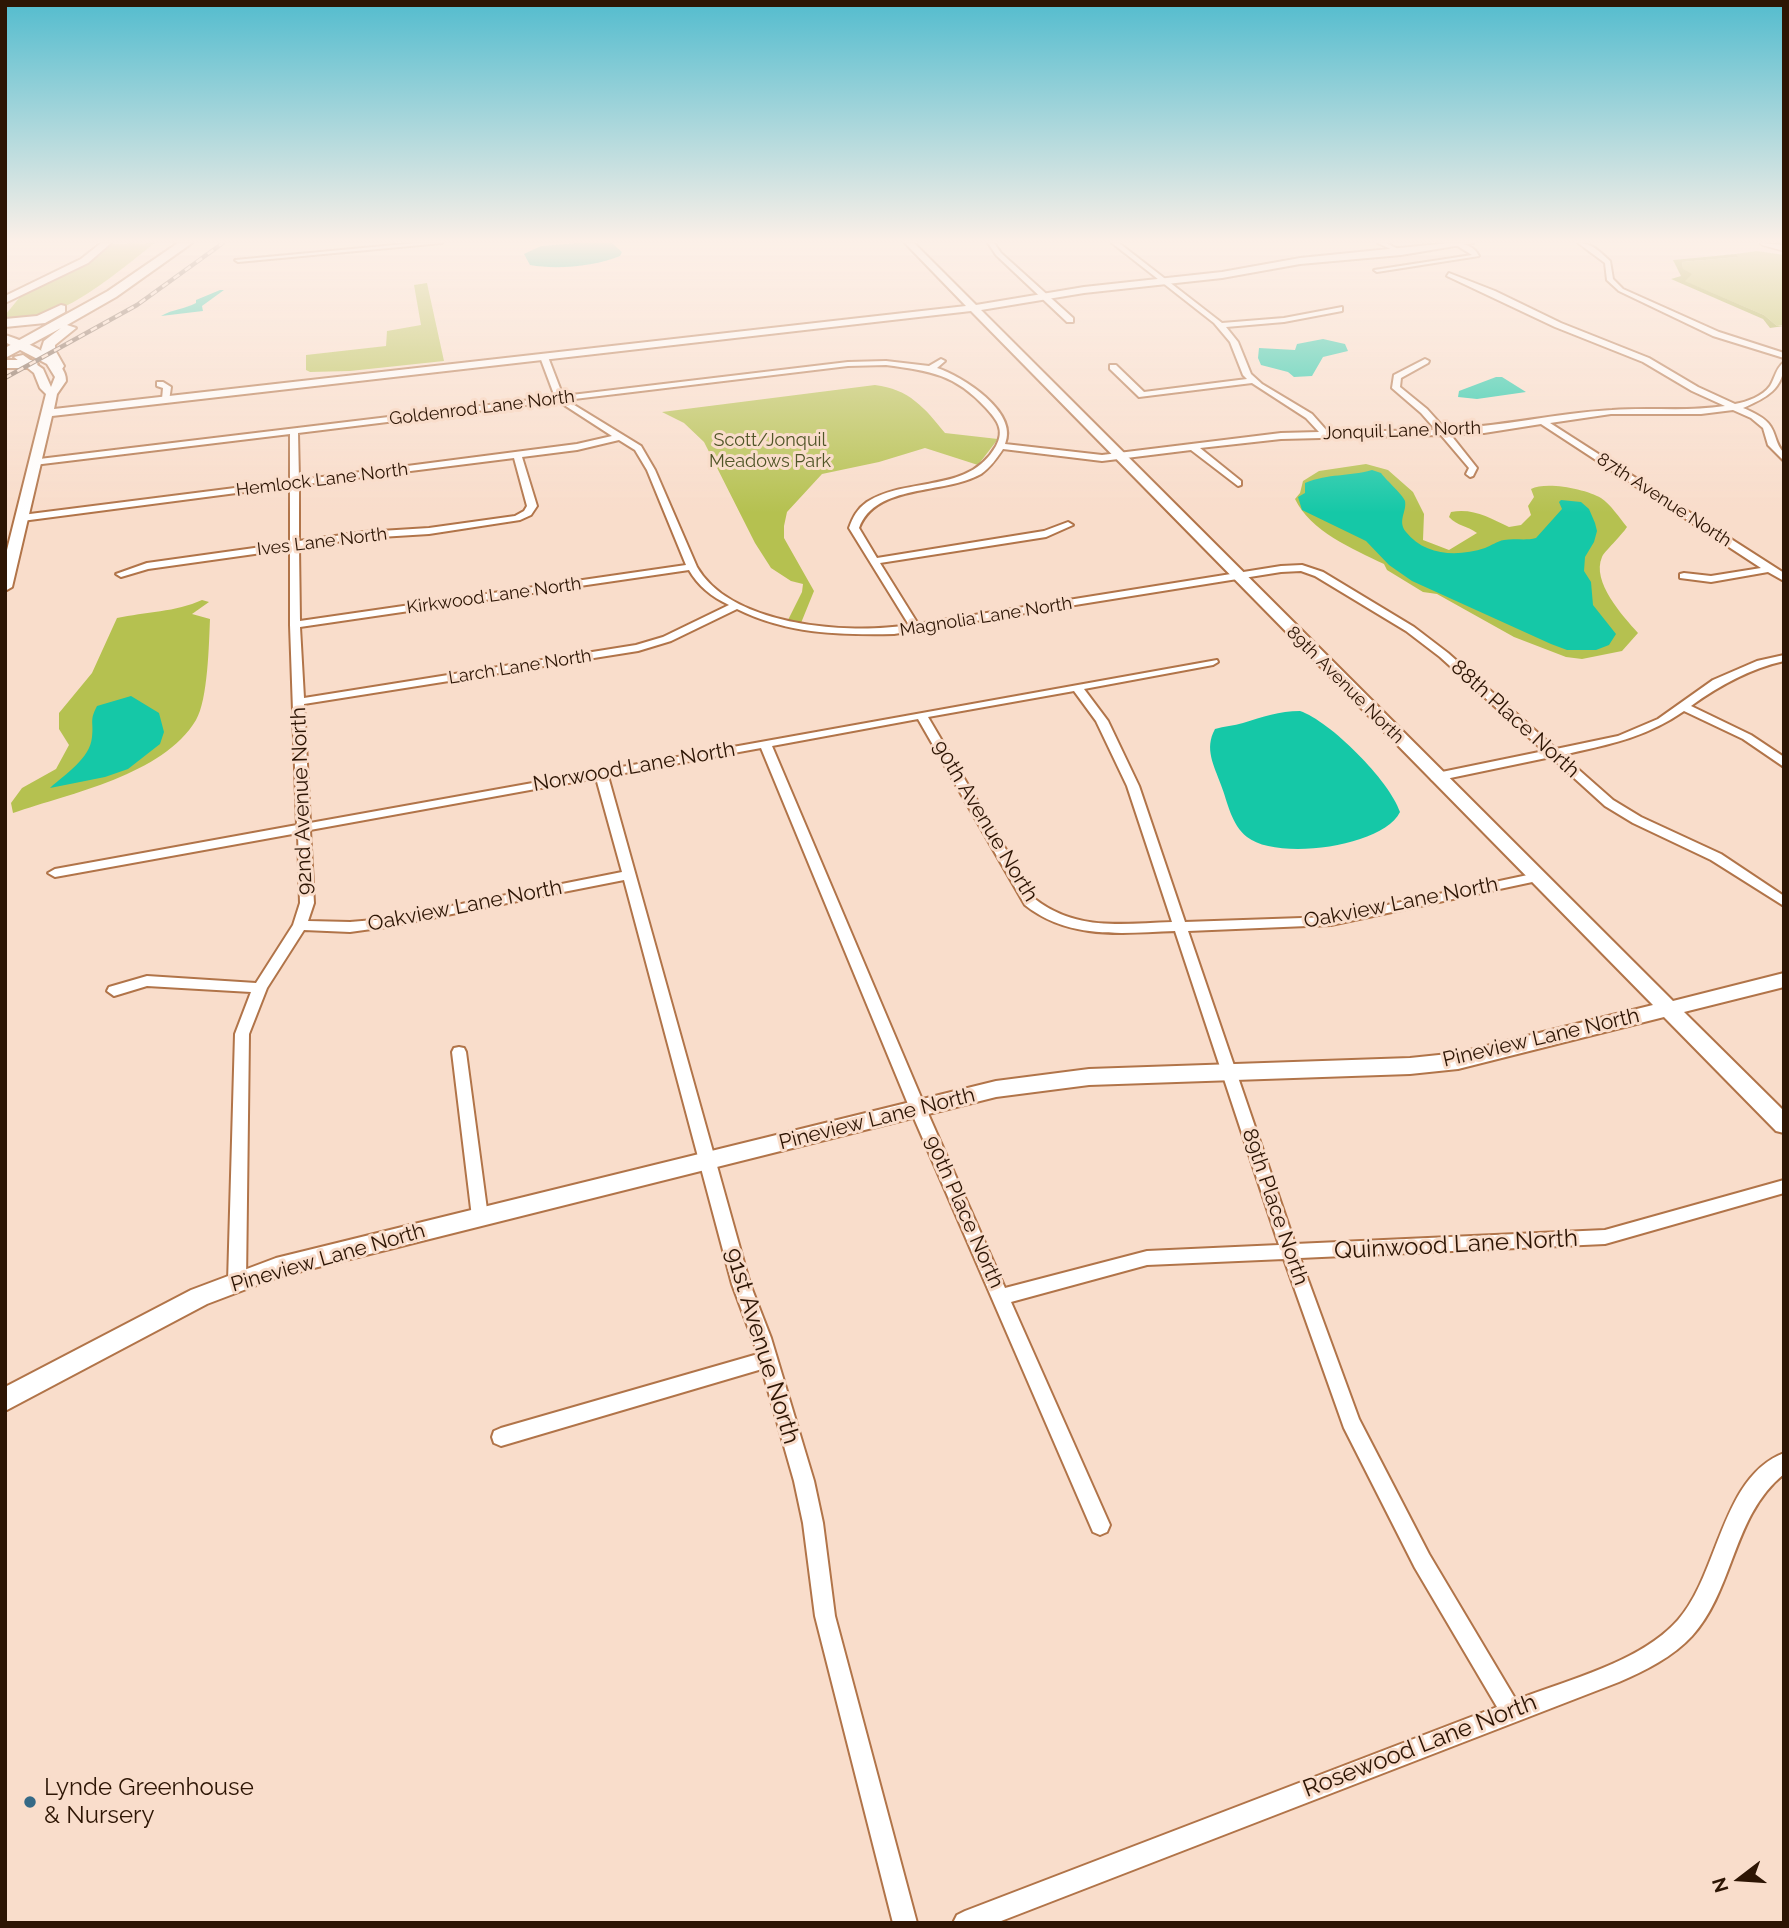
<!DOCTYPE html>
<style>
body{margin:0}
#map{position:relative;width:1789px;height:1928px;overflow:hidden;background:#f9ddcb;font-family:Raleway,sans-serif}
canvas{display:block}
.frame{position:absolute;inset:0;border:7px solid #2d1504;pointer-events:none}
.north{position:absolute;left:1705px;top:1844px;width:70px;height:70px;-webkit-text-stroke:5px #f9ddcb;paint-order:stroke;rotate:253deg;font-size:19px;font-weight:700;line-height:28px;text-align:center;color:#2d1504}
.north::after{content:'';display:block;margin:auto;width:24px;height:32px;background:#2d1504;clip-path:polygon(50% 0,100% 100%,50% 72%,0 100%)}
</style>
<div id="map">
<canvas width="1789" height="1928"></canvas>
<div class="frame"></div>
<div class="north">N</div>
</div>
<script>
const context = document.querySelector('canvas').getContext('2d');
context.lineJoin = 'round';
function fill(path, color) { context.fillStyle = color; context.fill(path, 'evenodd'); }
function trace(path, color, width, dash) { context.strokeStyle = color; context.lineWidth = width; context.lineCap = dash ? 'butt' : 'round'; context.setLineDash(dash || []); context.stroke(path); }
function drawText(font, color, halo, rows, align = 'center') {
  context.font = font + ' Raleway,sans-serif'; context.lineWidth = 6; context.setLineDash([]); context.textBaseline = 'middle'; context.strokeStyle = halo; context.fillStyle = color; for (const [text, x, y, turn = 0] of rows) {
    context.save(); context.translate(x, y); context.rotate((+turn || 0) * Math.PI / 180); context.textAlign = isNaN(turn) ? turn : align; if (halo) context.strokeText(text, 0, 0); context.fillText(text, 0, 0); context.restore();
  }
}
fill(new Path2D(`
 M155,243c-38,29 -98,84 -148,76l-1,-5 18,-22 59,-27 30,-21z
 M1757,251l27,4v70l-7,1 -13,-11 -80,-34 -2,-19 55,-5 -1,-3z
 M427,283l17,78 -94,10 -40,1 -4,-2v-15l80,-9 1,-15 34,-6 -7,-40z
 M875,385c34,4 50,23 70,48l53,6 -20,26 -53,-17 -46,14 -57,12 -35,38 -3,14v12l30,53 -13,32 -13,-3 14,-28 1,-8 -12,-3 -20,-13 -16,-25 -51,-101 -20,-19 -22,-11z
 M1366,464l22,6 25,22 11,22 -1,26 26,10 28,-17c-9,-7 -20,-7 -28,-16l2,-5c23,-4 38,6 58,15l12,-2 10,-10 -3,-9 6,-9 -3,-8c15,-8 55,0 70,9 10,7 18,19 26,29 -5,8 -23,25 -25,30 -11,25 21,59 36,76l-16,18 -40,8 -16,-2 -52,-20 -77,-43 -14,-2 -36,-22 -3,-6c-31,-15 -74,-33 -89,-65l5,-6 3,-12 16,-10z
 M202,600l7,2 -17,12 18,5c-1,24 -2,81 -14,101 -33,55 -125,73 -183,93l-2,-10 11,-15 34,-19 13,-24 -10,-16v-16l33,-40 25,-55c28,-6 59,-6 85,-18z`), '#b5c150');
fill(new Path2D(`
 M1736,254l2,3 -56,5 1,7 9,5 -7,7 79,34 13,11h7l-14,2 -7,-9 -92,-40 10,-3 -8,-16z`), '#9ca833');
fill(new Path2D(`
 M577,243h35l10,9 -2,4c-24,10 -63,14 -90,9l-6,-11 17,-8z
 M220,290h4l-22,16 1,5 -42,5c12,-7 24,-7 35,-13v-3z
 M1323,339l22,5 3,7 -25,6 -11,19 -18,1 -6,-5 -27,-7 -3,-7 1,-10 36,2 2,-6z
 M1496,377h6l24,15 -49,7 -19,-2 1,-6z
 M1372,470l9,3c5,7 23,23 24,28 2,11 -8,20 1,31 19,24 52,25 79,16 6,-2 12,-7 19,-8 11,-2 21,1 32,-2l26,-29 -3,-7 2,-2 20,2 8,7 6,14 2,8 -3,11 -9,15 -1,14 7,11 2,23 23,29 -7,11 -13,5h-29l-16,-6 -139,-63 -23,-16 -23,-24 -64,-31 -4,-13 7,-4v-10c25,-10 42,-6 67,-13z
 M131,696l28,17 5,19 -4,12 -32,25 -23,8 -55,11c15,-14 40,-29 42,-51 2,-15 -3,-16 5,-31z
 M1300,711c30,10 90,70 100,101 -17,35 -123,49 -153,25 -16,-13 -19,-34 -26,-52 -7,-20 -17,-36 -6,-56 9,-3 19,-3 28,-6 20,-6 36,-12 57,-12z`), '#15c8a7');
const minor = new Path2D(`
 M416,243h26l-204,19 -3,-2z
 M988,243h6l7,10 72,65v4h-6l-71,-67z
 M1112,243h7l103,80 62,-5 58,-11v4l-58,11 -58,5 12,15 13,32 11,10 50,30 16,18 108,-2 -15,-17 -29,-25 2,-13 31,-16 4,2 -1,2 -27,15 -1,9 27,22 18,20c56,-2 111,-16 167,-19 38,-3 75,2 113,-4l-33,-15 -49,-29 -88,-35 -108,-51 2,-3 46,18 66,32 88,35 49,29 37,17c12,-2 28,-8 35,-18 5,-8 6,-18 14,-24 0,27 -18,36 -41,46 10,4 23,10 28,19 6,10 4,16 13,26v8l-16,-16 -5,-17 -12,-10 -18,-8 -32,4h-90l-61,9 234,150v8l-16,-9 -57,10 -31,-4v-4l4,-1 27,3 50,-8 -220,-144 -57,9 -34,1 27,34 -4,8 -3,1 -4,-3 3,-6 -28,-33 -160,4 -81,9 41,33v4l-3,1 -47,-36 -89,11 -99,-12c-6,9 -13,19 -22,25 -37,21 -105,9 -122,54l18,30 167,-27 24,-9 5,3 -27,12 -166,26 38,61 363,-58 21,-1 21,7 91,55 34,26 108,96 62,-13 40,-17 55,-39 44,-19 27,-6v6c-35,8 -64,24 -93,45l60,29 33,22v10l-41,-28 -59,-28c-39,27 -77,34 -122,44l51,45 28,17 80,37 63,42v10l-73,-46 -78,-37 -28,-17 -54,-49 -115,24 -4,-1 -2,-3 2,-3 112,-23 -104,-94 -34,-26 -91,-55 -14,-5 -20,1 -387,62c-55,1 -107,0 -157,-25l-66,32 -33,10 -334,53 6,119 907,-163 1,2 -5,3 -129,24 24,32 31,65 46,136 146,-5 206,-44 7,4 -7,4 -206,44 -143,6 107,313 310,-14 179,-50v13l-179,51 -305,14 59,161 70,135 87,146c51,-20 125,-38 162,-80 41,-46 43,-143 106,-167v21c-52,42 -49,114 -92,162 -19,21 -48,35 -73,46l-623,241h-43l4,-8 8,-4 532,-204 -82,-139 -71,-140 -60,-169 -137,6 -136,37 99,223 -3,7 -7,3 -7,-3 -183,-423 -149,-361 -153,28 142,508 21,54 43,143 9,42 12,93 82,307h-24l-78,-307 -12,-93 -9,-42 -32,-112 -261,77 -7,-3 -2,-6 2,-6 7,-3 257,-74 -26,-70 -108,-404 -238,47 -36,5 -46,-2 -37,58 -18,46 -3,248 -3,5 -6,2 -6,-2 -3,-5 7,-248 16,-42 -104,-6 -33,10 -7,-5 2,-4 38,-11 109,7 37,-58 7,-22 -2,-70 -243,44 -7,-4 7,-4 242,-44 -7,-200v-76l-142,20 -27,8 -5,-3 31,-11 143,-20v-57l-268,35 -5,-3 5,-3 268,-34v-47l-256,31 -3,-1v-4l524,-63 -15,-40 4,-2 4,2 15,39 285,-34 38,-1 43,5 12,-7 4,2 -8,7c25,8 82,44 68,76l97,11 179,-22 38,-1 -13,-14 -54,-35 -113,14 -29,-28v-4h6l28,27 103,-13 -4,-4 -13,-33 -16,-19zM886,365c44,6 69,9 100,43 11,12 19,22 10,38 -27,48 -88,30 -129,56 -10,7 -14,15 -18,26l60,97c-61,10 -178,1 -212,-58l-42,-97 -14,-24 -75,-46 282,-34zM558,401l54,35 -35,8 -278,36 -1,-47zM619,440l16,10 12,20 39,95 -386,56 -1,-74 65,-9 65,-4 91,-14 11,-5 6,-9 -15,-49 55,-7zM514,458l13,48 -3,5 -9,5 -86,12 -65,4 -65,9v-56zM689,570c9,16 23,27 40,35l-66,32 -27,8 -332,53 -4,-71zM1074,691l22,30 31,65 45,136c-49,2 -96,9 -137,-23l-107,-182zM918,719l107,186c44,35 97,28 150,26l104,314 -132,6 -142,37 -79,-179 -154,-363zM596,778l26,94 -236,47 -36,3 -42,-1 6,-18 -4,-73z
 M1378,243h8l18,9 -5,1z
 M1453,243c11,0 21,3 26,13l-102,16 -3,-2 98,-15z
 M1578,243c14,0 22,9 32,18l3,18 10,10 96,43 65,21v5l-71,-22 -94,-45 -12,-11 -2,-17z
 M157,382h6l8,5 -2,14 -7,-2 1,-11 -6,-2z
 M459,1047l5,1 2,4 22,165 -2,5 -6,2 -6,-2 -2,-5 -20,-165 2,-4z`);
const tertiary = new Path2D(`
 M101,243h10l-23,20 -83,40v-7l76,-37z
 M905,243h9l62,62 108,-18 138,-15 78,-14 149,-15h24l-72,12 -101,9 -78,14 -138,15 -103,17 692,691 111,-28v14l-100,25 100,99v22l-8,-2 -112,-114 -206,52 -48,5 -321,11 -93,12 -718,180 -71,27 -202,107v-24l186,-97 85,-32 720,-177 93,-12 321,-11 48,-5 195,-48 -682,-694 -919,105 -40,171 -7,4v-33l41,-164 -6,-6 -6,-15 -20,-16 9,-2 20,14 8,18 4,-10 -8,-13 -42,-22v-7c19,6 62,23 61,46l-9,13 -3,15 912,-103z`);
const secondary = new Path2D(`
 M1760,243l24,2v6l-22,-6z`);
const trunk = new Path2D(`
 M178,243h14l-76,54 -49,28 9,3 -21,17v5l9,16 -2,3h-10l-11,-19 3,-9 17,-13 -56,30v-10l103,-57z
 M61,305l4,1v6l-20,11 -40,4v-8l32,-3z
 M5,360h26l7,4 -7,4h-26z`);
trace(minor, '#b17449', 4);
trace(tertiary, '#b17449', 4);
trace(secondary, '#b17449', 3);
trace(trunk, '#b17449', 4);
fill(minor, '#fff');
fill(tertiary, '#fff');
fill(secondary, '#fff');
fill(trunk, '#fff');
const rail = new Path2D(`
 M5,378l132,-73 86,-62`);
trace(rail, '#775e4d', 4.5);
trace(rail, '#f9ddcb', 2.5, [7]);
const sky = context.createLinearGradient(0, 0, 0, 513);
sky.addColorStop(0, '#53bcce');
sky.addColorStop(0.47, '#fcf0e8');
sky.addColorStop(1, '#fcf0e800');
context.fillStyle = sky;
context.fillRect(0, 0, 1789, 513);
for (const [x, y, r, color] of [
 [30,1802,7,"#356986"]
]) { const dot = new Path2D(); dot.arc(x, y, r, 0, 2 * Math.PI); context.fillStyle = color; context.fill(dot); trace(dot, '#f9ddcb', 2.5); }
drawText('18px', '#2d1504', '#f9ddcb', [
 ["Goldenrod Lane North",482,408,-7],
 ["Jonquil Lane North",1402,431,-2],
 ["Hemlock Lane North",322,480,-7],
 ["87th Avenue North",1664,500,33],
 ["Ives Lane North",322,542,-7],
 ["Kirkwood Lane North",494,596,-8],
 ["Magnolia Lane North",986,617,-9],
 ["Larch Lane North",520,667,-9],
 ["89th Avenue North",1345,685,45]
]);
drawText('18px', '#505527', '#f9ddcb', [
 ["Scott/Jonquil",770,441],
 ["Meadows Park",770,462]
]);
drawText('21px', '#2d1504', '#f9ddcb', [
 ["88th Place North",1515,719,42],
 ["Norwood Lane North",634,767,-10],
 ["92nd Avenue North",302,801,-92],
 ["90th Avenue North",985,821,59],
 ["Oakview Lane North",1401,903,-11],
 ["Oakview Lane North",465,906,-11],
 ["Pineview Lane North",1541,1038,-13],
 ["Pineview Lane North",877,1119,-14],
 ["89th Place North",1275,1207,71],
 ["90th Place North",964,1212,66],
 ["Pineview Lane North",328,1258,-16]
]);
drawText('24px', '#2d1504', '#f9ddcb', [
 ["Quinwood Lane North",1456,1245,-3],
 ["91st Avenue North",762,1346,73],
 ["Rosewood Lane North",1420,1746,-21]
]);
drawText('24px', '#2d1504', '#f9ddcb', [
 ["Lynde Greenhouse",44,1788],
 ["& Nursery",44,1816]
], 'left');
</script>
